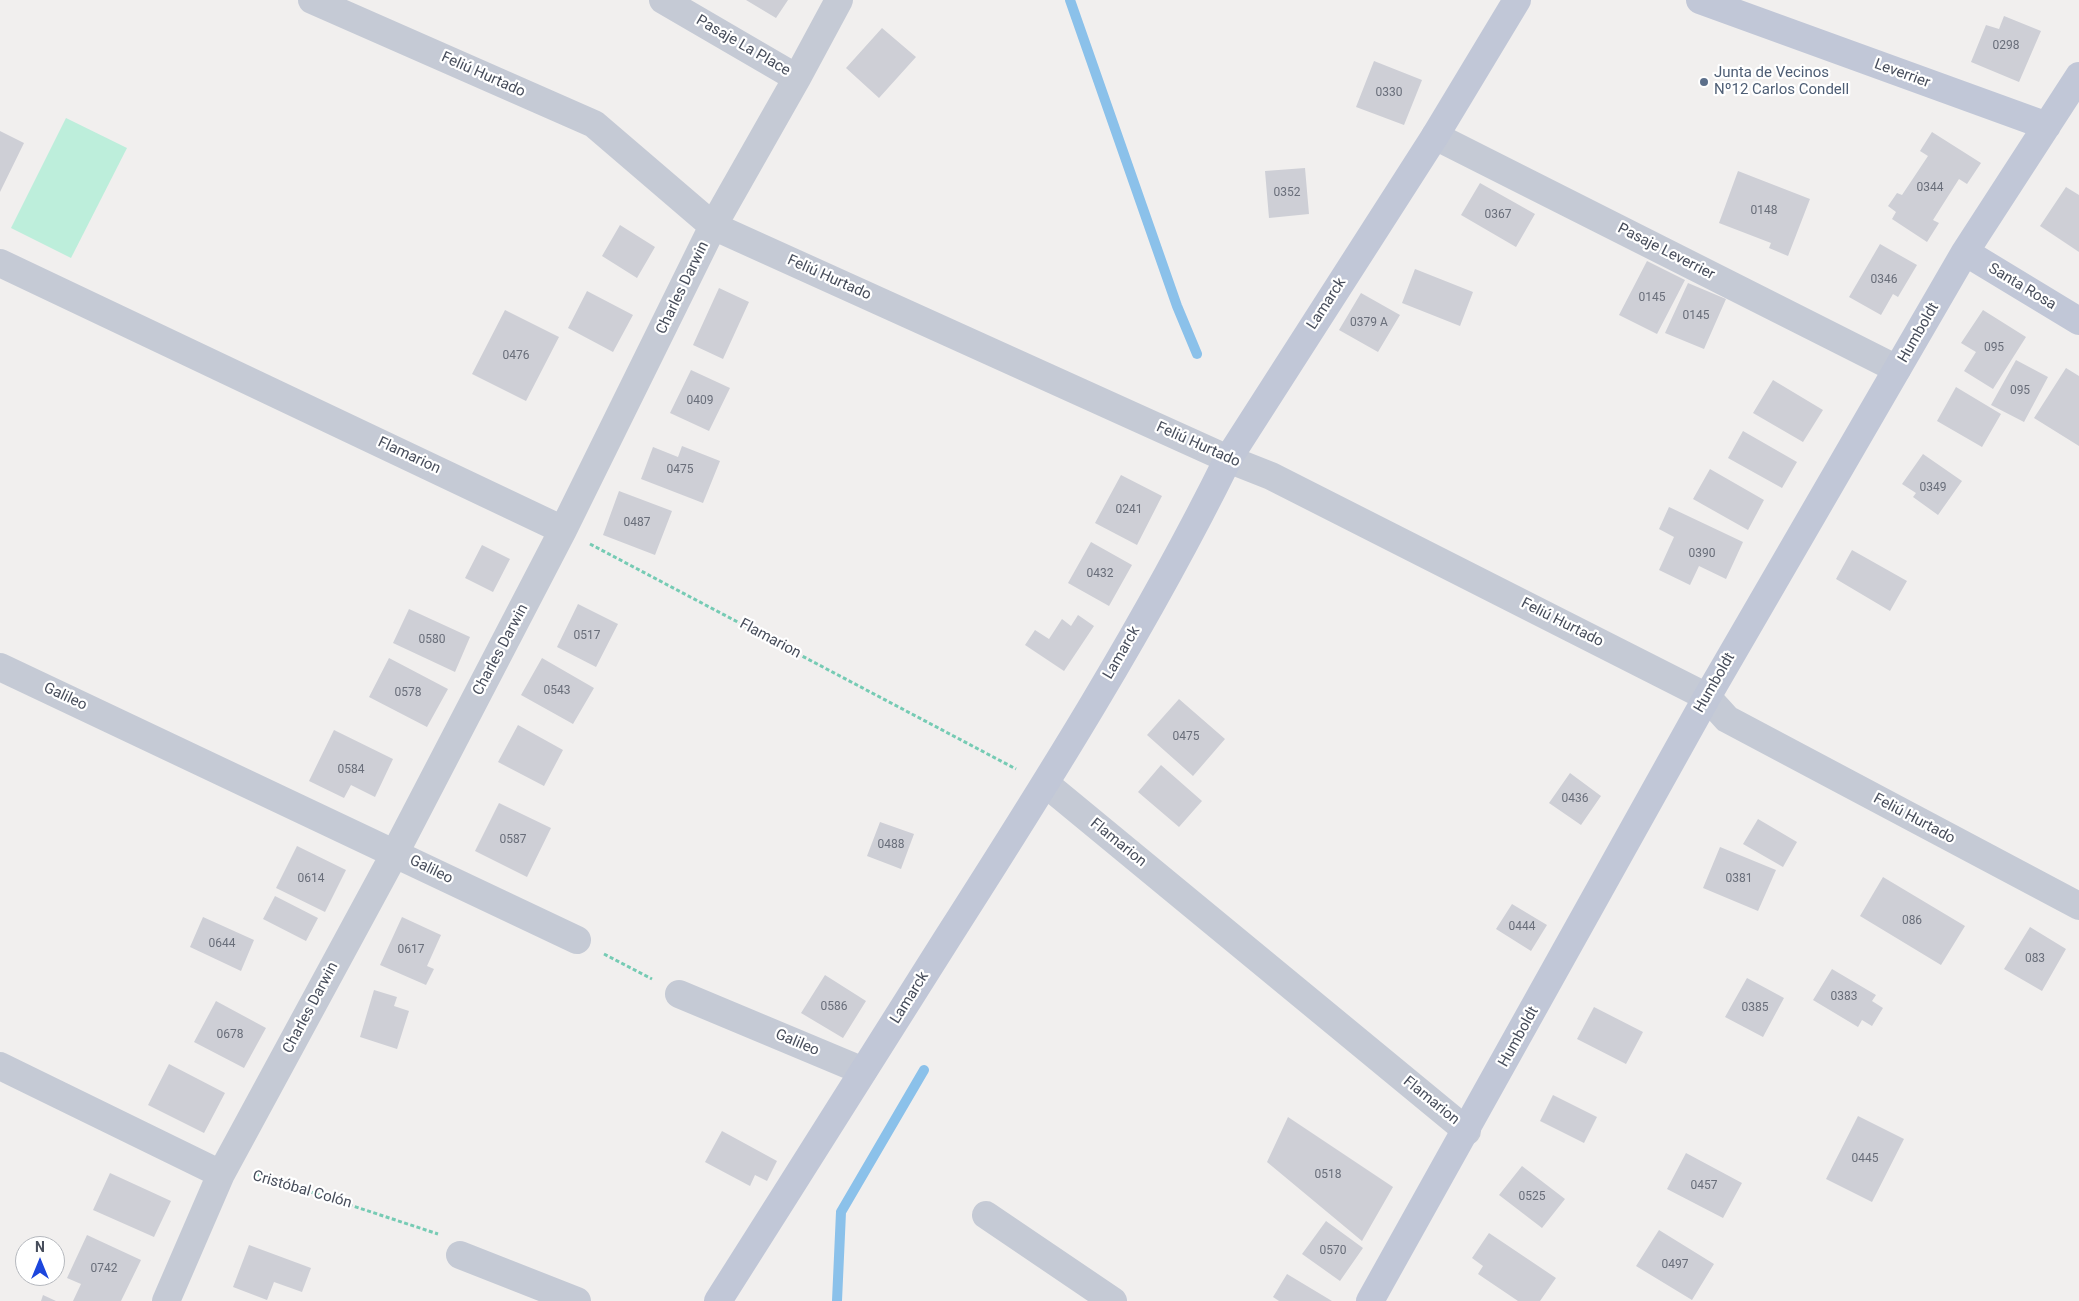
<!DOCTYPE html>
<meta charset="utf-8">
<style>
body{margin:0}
#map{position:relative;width:2079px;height:1301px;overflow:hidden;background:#f1efee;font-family:Roboto,sans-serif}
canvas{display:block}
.north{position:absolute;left:15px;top:1236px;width:50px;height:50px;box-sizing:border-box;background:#fff;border:1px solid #b5b8bd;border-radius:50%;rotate:0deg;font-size:14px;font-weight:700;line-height:20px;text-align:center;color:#474d5b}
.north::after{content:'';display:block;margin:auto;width:18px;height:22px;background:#1c46dd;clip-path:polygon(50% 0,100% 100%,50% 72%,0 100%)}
</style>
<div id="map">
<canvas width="2079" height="1301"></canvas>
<div class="north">N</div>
</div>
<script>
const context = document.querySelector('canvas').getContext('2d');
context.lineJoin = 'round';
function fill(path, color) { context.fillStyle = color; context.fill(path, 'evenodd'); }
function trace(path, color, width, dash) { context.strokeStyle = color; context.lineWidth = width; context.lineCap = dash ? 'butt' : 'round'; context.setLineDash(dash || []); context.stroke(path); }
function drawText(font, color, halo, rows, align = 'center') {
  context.font = font + ' Roboto,sans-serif'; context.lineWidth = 4.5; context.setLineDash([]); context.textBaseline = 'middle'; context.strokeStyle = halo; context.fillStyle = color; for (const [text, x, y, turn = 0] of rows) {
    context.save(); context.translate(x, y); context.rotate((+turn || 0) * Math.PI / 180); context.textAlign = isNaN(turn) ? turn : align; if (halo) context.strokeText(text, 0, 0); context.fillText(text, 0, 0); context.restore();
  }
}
fill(new Path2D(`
 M66,118l61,30 -56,110 -60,-30z`), '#bdeedb');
trace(new Path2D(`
 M1070,0l107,306 20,48
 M837,1301l4,-89 83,-142`), '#8bc1ea', 10);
fill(new Path2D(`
 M746,0h42l-12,18z
 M2004,16l37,15 -22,51 -48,-20 15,-37 13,4z
 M882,28l34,29 -37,41 -33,-30z
 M1374,61l48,19 -18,45 -48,-18z
 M0,131l24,12 -24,49z
 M1932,132l49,31 -14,21 -8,-5 -26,41 6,3 -12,19 -35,-23 4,-7 -8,-6 9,-13 5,2 26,-39 -8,-5z
 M1305,168l4,46 -40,4 -4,-47z
 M1738,171l72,28 -22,57 -19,-8 2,-5 -52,-20z
 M1480,183l55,31 -19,33 -55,-32z
 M2066,187l13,8v57l-39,-26z
 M620,225l35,22 -18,31 -35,-22z
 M1880,244l37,21 -19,32 -5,-3 -12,21 -32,-18z
 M1647,261l38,19 -28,54 -38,-19z
 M1415,269l58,23 -13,34 -58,-23z
 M1688,283l38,16 -22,50 -39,-16z
 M719,288l30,14 -26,57 -30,-14z
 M587,291l46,24 -20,37 -45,-24z
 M1361,293l39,22 -22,37 -39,-22z
 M505,310l54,27 -33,64 -54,-27z
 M1983,310l43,27 -33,52 -29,-18 12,-19 -15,-9z
 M2016,360l32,17 -24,45 -33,-17z
 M2066,368l13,8v70l-45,-28z
 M691,370l39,18 -21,43 -39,-18z
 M1773,380l50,30 -20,32 -50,-29z
 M1956,387l45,27 -19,33 -45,-26z
 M1743,431l54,31 -15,26 -54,-30z
 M682,446l38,15 -17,42 -62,-24 12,-32 25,10z
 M1923,454l39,27 -24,34 -25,-18 3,-4 -14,-9z
 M1710,469l54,31 -16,30 -55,-31z
 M1121,475l41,21 -25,49 -42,-22z
 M619,491l53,20 -17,44 -52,-20z
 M1669,507l74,35 -17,37 -27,-13 -9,19 -31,-15 15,-33 -15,-8z
 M1091,542l41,23 -23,41 -41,-23z
 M482,545l28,14 -17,33 -28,-14z
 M1852,550l55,31 -17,30 -54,-32z
 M578,604l40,20 -22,43 -39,-20z
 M409,609l61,28 -15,35 -62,-29z
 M1078,615l16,11 -30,45 -39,-26 10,-15 14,9 13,-20 9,7z
 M389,658l59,31 -21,38 -58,-30z
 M542,658l52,30 -21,36 -52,-29z
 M1179,699l46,40 -32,37 -46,-41z
 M518,725l45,25 -19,36 -46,-24z
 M334,730l59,29 -18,38 -24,-12 -7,13 -35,-17z
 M1161,765l41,36 -23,26 -41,-35z
 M1570,773l31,23 -20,29 -32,-22z
 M499,803l52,25 -24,49 -52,-26z
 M1758,819l39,23 -14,25 -40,-23z
 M880,822l34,12 -13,35 -34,-13z
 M297,846l49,24 -21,42 -49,-24z
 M1720,847l56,23 -18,41 -55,-23z
 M1883,877l82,49 -24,39 -81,-49z
 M275,896l43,22 -12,23 -43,-22z
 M1512,904l35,21 -16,26 -35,-22z
 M203,917l51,23 -13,31 -51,-24z
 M402,917l39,18 -14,31 7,3 -8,16 -46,-20z
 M2030,927l36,22 -24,42 -38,-22z
 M1832,969l44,26 -4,6 11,7 -11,18 -10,-6 -4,7 -45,-27z
 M825,975l41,26 -23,37 -42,-25z
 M1747,978l37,20 -21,39 -38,-20z
 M374,990l23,7 -3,9 15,5 -12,38 -37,-12z
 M216,1001l50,27 -22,40 -50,-26z
 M1594,1007l49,25 -17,32 -49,-25z
 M169,1064l56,29 -21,40 -56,-28z
 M1553,1095l44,22 -13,26 -44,-22z
 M1858,1116l46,23 -32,63 -46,-23z
 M1288,1117l105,70 -31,54 -95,-79z
 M722,1131l55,30 -10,20 -12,-6 -5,11 -45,-24z
 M1686,1153l56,30 -19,35 -56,-29z
 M1522,1166l43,33 -23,29 -43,-33z
 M110,1173l61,28 -17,36 -61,-27z
 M1326,1221l37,27 -23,33 -38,-27z
 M1659,1230l55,34 -22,36 -56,-34z
 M1489,1233l67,45 -16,23h-22l-40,-27 5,-8 -11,-8z
 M87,1235l54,25 -20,41h-48l8,-17 -14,-6z
 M249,1245l62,23 -9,24 -28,-10 -7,18 -34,-13z
 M1287,1274l45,27h-53l-6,-4z
 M43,1295l13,6h-15z`), '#cecfd6');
trace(new Path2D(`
 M590,544l426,225
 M604,954l48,25
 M256,1174l182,60`), '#76cbb4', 3, [4, 2.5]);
trace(new Path2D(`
 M312,0l282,124 119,102 515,233 43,17 436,221 20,22 352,187
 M663,0l134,78
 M1435,136l462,233
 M0,263l563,267
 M0,667l577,273
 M1046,784l421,347
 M679,994l184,77
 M0,1066l221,108
 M986,1215l127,86
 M460,1255l117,46
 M166,1301l55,-127 174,-321 168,-323 150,-304 84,-148 42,-78`), '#c5cad5', 28);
trace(new Path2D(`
 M1700,0l347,126
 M1965,252l114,69
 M718,1301c77,-121 153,-242 230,-364 99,-155 198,-312 280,-478l207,-323 82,-136
 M1370,1301l337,-604 258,-445 114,-176`), '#c1c7d7', 28);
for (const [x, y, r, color] of [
 [1704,82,5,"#5c6f8a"]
]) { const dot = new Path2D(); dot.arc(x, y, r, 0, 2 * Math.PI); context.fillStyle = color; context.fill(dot); trace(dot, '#fff', 2); }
drawText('12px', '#696e7a', null, [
 ["0298",2006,46],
 ["0330",1389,93],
 ["0344",1930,188],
 ["0352",1287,193],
 ["0148",1764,211],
 ["0367",1498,215],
 ["0346",1884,280],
 ["0145",1652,298],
 ["0145",1696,316],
 ["0379 A",1369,323],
 ["095",1994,348],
 ["0476",516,356],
 ["095",2020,391],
 ["0409",700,401],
 ["0475",680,470],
 ["0349",1933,488],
 ["0241",1129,510],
 ["0487",637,523],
 ["0390",1702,554],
 ["0432",1100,574],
 ["0517",587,636],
 ["0580",432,640],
 ["0543",557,691],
 ["0578",408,693],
 ["0475",1186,737],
 ["0584",351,770],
 ["0436",1575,799],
 ["0587",513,840],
 ["0488",891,845],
 ["0614",311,879],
 ["0381",1739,879],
 ["086",1912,921],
 ["0444",1522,927],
 ["0644",222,944],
 ["0617",411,950],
 ["083",2035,959],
 ["0383",1844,997],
 ["0586",834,1007],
 ["0385",1755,1008],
 ["0678",230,1035],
 ["0445",1865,1159],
 ["0518",1328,1175],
 ["0457",1704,1186],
 ["0525",1532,1197],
 ["0570",1333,1251],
 ["0497",1675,1265],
 ["0742",104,1269]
]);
drawText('15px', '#474d5b', '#fff', [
 ["Pasaje La Place",743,46,30],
 ["Leverrier",1902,74,20],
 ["Feliú Hurtado",483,75,24],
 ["Pasaje Leverrier",1666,252,27],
 ["Feliú Hurtado",829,278,24],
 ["Santa Rosa",2022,287,31],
 ["Charles Darwin",683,288,-64],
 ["Lamarck",1327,304,-57],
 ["Humboldt",1919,333,-60],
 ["Feliú Hurtado",1198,445,24],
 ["Flamarion",409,456,25],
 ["Feliú Hurtado",1562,623,27],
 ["Flamarion",770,639,28],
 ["Charles Darwin",501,650,-62],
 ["Lamarck",1122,653,-60],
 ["Humboldt",1715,683,-60],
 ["Galileo",65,697,25],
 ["Feliú Hurtado",1914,819,28],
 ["Flamarion",1118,843,39],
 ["Galileo",431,870,26],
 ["Lamarck",910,998,-58],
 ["Charles Darwin",311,1008,-62],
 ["Humboldt",1519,1037,-61],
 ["Galileo",797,1043,23],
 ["Flamarion",1431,1101,39],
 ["Cristóbal Colón",302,1190,16]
]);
drawText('15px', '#4e5e75', '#fff', [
 ["Junta de Vecinos",1714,73],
 ["Nº12 Carlos Condell",1714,90]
], 'left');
</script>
